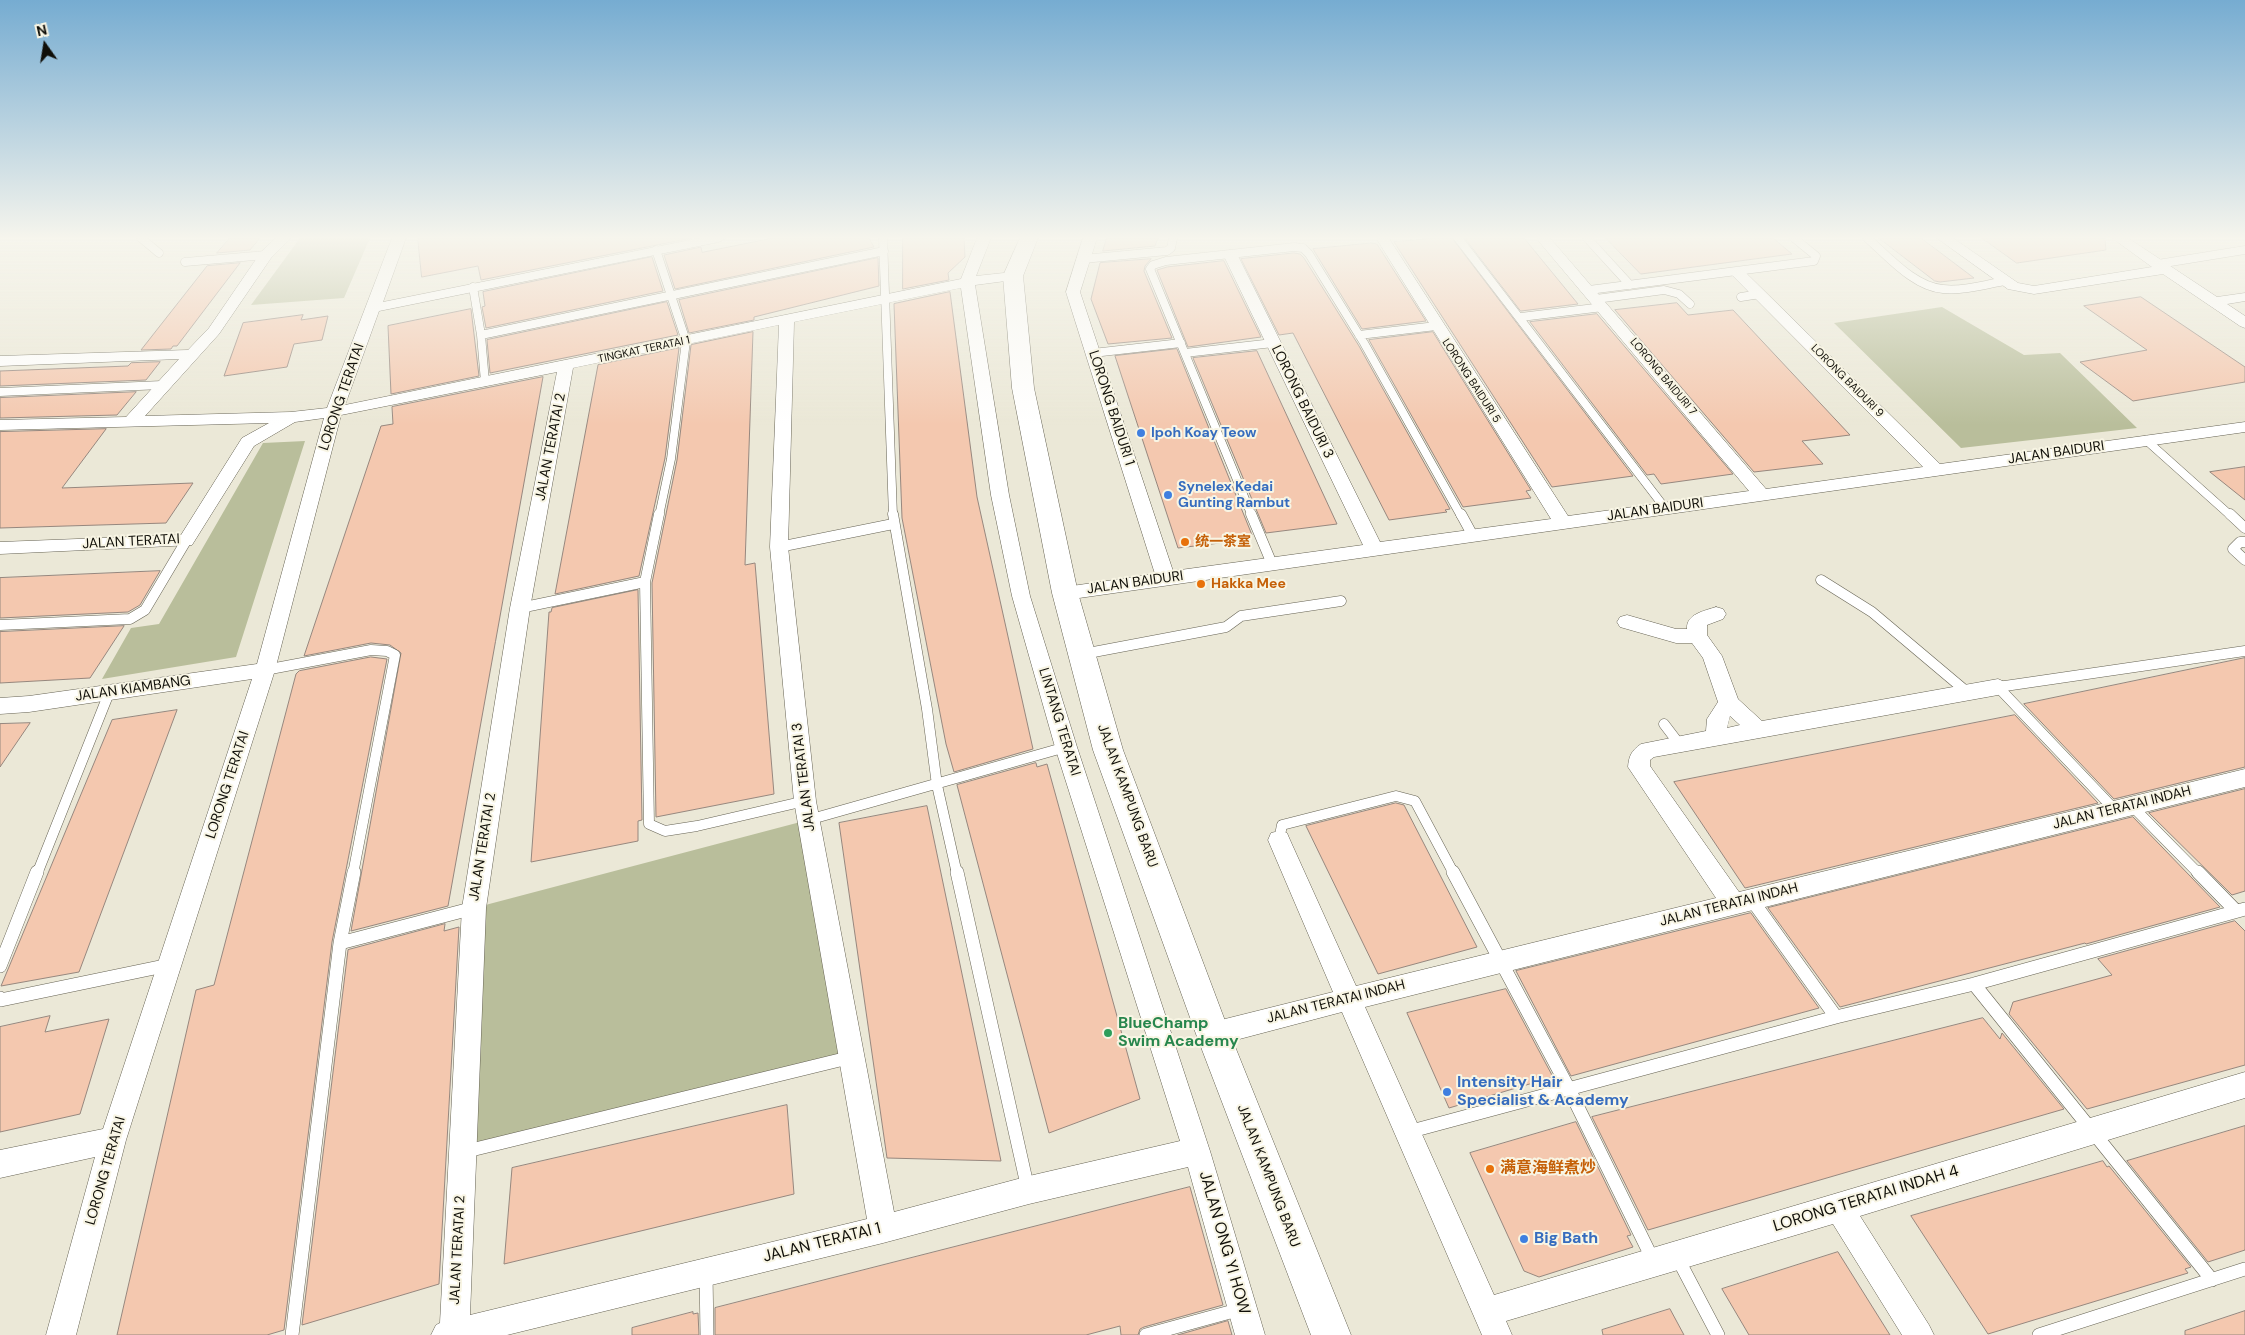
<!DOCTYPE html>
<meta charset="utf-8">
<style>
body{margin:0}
#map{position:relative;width:2245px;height:1335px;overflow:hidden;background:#ebe8d7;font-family:"DM Sans",sans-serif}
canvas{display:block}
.north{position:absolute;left:20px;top:20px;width:50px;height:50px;-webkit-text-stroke:4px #f8f5e4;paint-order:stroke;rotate:347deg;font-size:14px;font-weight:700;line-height:20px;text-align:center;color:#100f09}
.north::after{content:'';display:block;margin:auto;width:18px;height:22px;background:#100f09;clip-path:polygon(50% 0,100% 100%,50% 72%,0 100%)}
</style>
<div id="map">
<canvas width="2245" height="1335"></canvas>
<div class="north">N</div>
</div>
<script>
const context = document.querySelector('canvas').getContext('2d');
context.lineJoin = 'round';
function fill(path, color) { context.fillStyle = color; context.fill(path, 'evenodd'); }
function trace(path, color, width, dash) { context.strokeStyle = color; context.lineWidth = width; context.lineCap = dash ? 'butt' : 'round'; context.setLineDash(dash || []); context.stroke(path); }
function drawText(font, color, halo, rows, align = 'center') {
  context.font = font + ' "DM Sans","Noto Sans SC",sans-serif'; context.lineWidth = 4; context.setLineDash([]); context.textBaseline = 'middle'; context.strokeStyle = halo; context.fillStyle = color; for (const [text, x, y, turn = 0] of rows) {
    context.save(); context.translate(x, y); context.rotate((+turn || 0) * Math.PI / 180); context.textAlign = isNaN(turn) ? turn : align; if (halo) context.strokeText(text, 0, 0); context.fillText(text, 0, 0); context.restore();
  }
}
fill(new Path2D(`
 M300,238h70l-26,60 -93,7z
 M1942,307l82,48 36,-2 77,75 -176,20 -127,-125z
 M305,441l-69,216 -134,22 29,-51 28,-4 104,-181z
 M808,820l35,239 -381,93 12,-244z`), '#b9be9b');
const building = new Path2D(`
 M230,238h30l-10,12 -33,3z
 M418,238h274l-211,42 -3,-14 -56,11z
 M773,238h96l5,9 -199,42 -11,-34 37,-8 1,5z
 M903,238h61l1,19 -17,16 1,7 -46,9z
 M1107,238h51l-3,8 -52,5z
 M1437,238h15l181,238 -81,11 -158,-245z
 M1465,238h59l54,66 -57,7z
 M1606,238h167l19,16 -151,20z
 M1879,238h42l53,40 -34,4 -5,-1z
 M1982,238h123l1,12 -89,13z
 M1372,243l5,1 49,77 -64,8 -49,-80z
 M1294,253l6,1 4,4 55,88 91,163 -5,1 2,2 -58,8 -96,-187 -14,2 -38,-76z
 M652,257l11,34 -177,37 -4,-21 3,-1 -2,-14z
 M878,258l1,28 -125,31v3l-65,13 -10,-33z
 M1151,259l-6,7 -1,5 28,67 -64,6 -17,-45 9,-36z
 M1224,261l37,76 -73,10 -31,-77 10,-3z
 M240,263l-63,83h-4l-2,3 -30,1 66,-84z
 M950,292l27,205 56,252 -79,23 -8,-28 -44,-226 -8,-214z
 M2141,297l104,70v15l-112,19 -53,-39 67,-12 -63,-44z
 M667,302l11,33 -188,38 -3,-33z
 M1677,303l11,12 45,-5 117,125 -48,6 21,23 -69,8 -139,-162z
 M471,309l8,67 -88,18 -3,-68z
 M1597,314l136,160 -72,10 -7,-10 -7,1 -117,-153z
 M303,315l-2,5 27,-4 -6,24 -28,4 -7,23 -63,9 19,-53z
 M753,332l-8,233 10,-2 19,231 -118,23 -4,-234 25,-123 14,-115z
 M1433,332l98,158 -5,1 5,7 -68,9 -94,-167z
 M679,348l-14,110 -26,118 -84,18 43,-229z
 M1177,349l75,186 -8,1 1,4 -67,8 -63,-192z
 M1257,351l80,173 -71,9 -73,-175z
 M160,362l-14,18 -146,6v-15l128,-5 3,-3z
 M543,377l-95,529 -97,25 50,-278 -11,-8 -19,-2 -67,13 77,-230 12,-2 -1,-17z
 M136,392l-19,23 -117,3v-20z
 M106,429l-44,59 131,-5 -27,40 -166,5v-96z
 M2245,467v33l-35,-28z
 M160,571l-20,34 -12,7 -128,6v-40z
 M638,590l4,230 -4,1v20l-107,21 18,-250h2l1,-4z
 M124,626l-34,52 -90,5v-51z
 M371,657l16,2 -55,283 -48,388 -17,5h-150l79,-345 18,-5 82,-311 3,-3z
 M2245,658v109l-131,32 -90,-95z
 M177,710l-98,262 -78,14 111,-266z
 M2015,715l83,88 -353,85 -71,-106z
 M30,723l-30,44v-43z
 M1036,763l1,4 10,-3 93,335 -91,34 -92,-348z
 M2245,789v102l-13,4 -83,-82z
 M1396,803l8,2 73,142 -99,27 -72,-148z
 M927,806l74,355 -114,-3 -48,-335z
 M2133,817l87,90 -134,37 -1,-1 -245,64 -72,-99z
 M1751,913l68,95 -248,68 -55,-105z
 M2235,921l10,10v134l-158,44 -78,-95 4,-12 99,-27 -14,-16z
 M445,924l-1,7 15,-4 -20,357 -137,41 46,-375z
 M1506,989l47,88 -104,31 -42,-95z
 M50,1016l-5,16 64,-13 -29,95 -80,18v-105z
 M1983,1018l17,21 2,-6 62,76 -416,121 -56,-113z
 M787,1105l7,89 -290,70 8,-96z
 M1576,1122l55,113 -4,1 6,11 -94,30 -15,-6 -54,-118z
 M2245,1126v124l-37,12 -81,-101z
 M2103,1161l4,6 2,-1 82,101 -6,2 3,4 -200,61 -77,-118z
 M1190,1187l33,118 -79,22 -4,2 -2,6h-17l-1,-9 -34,9h-371v-27z
 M1838,1252l52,83h-141l-27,-46z
 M1670,1309l14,26h-81l-1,-5z
 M2245,1311v24h-60v-4z
 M693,1312v2l5,-1 1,22h-67v-7z
 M1228,1321l4,14h-54z`);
fill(building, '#f4c8af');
trace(building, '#96877e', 1);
const laneFar2 = new Path2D(`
 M141,238l18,15
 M883,238l10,278
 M1458,238l207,270
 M1587,238l43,47
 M1867,238c21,18 47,49 76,51 20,2 41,-4 61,-8
 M656,250l30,91 -15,118 -12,57
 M1083,259l84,-8 4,-3 2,-10
 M185,262l81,-7
 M2158,264l87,-14
 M473,287l8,48 4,47
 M1589,290l225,-29 2,-5 -22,-18
 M1741,297l19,-3
 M1596,299l68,-9 15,4 11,10
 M1521,317l82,-10
 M481,335l403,-84
 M1359,335l77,-9
 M1093,353l88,-10
 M1185,353l88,-10
 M0,392l162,-7
 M2146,440l85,76
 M1252,516l-102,-247 3,-4 13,-4 128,-14 9,1 6,6 55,89 97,173`);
const laneFar1 = new Path2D(`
 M659,514l-14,68 4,242 16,7 32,-5 108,-25
 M893,514l34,195 10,76 20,89
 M1251,514l21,50
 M1461,514l12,22
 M2230,514l15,14
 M2245,542h-5l-7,7 12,11
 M779,547l114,-23
 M1821,580l51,32 95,80
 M520,608l125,-26
 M0,625l130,-6 15,-9 41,-69
 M1083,654l143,-27 15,-11 100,-15
 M265,670l106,-20 16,1 8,4 -42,219
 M1998,687l247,-36
 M1998,687l116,122
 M1664,724l16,21
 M2132,806l67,68
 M808,820l258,-73
 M1279,840l3,-15 114,-29 19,5 39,73
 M37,874l72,-181`);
const lane = new Path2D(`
 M957,872l71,317
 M1453,872l116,217 84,171
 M2198,872l38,39
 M1752,900l84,117
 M340,943l134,-35
 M0,966l37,-94
 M1974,984l238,296
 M0,998l1,2 168,-35
 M1408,1132l428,-115 138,-33 271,-75
 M463,1152l389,-95
 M1677,1257l41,78
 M706,1273l1,62
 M292,1335l48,-392 14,-71
 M1146,1335l95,-26
 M2039,1335l206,-66`);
const street = new Path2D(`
 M276,238h15l-20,20 -52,76 -74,82 146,-4 36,-4 65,-170h14l-23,64 317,-64h26l-7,4 -340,69 -34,94 616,-126 16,-41h14l-15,38 37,-4 7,4 -7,4 -38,5 34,210 21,101 47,151 133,404 55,184h-30l-47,-168 -159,37 -146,39 -376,92h-76l5,-10 4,-2 22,-415 48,-300 47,-236 -216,43 -66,255 -149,470 -50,195h-30l49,-178 -95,21v-28l103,-21 149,-450 -223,33 -29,2v-16l29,-2 228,-32 67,-246 -29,4 -41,24 -62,99 -192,9v-12l181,-7 61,-97 27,-15 -269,7v-10l126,-3 53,-58 -179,7v-10l188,-6 21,-22 52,-76zM961,288l30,207 21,101 43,151 125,394 -151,35 -135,36 -78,-411 -28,-254 6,-225zM779,325l-9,222 24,254 73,418 -397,96 16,-407 44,-300 43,-240z
 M1083,238h14l-17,54 93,279 190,-26 -140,-291 7,-4 7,4 143,288 171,-23 -175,-281h15l-1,2 178,276 181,-25 -213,-253h14l216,251 157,-22 -191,-192 -2,-3 7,-4 5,1 198,195 305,-42v10l-1180,168 -7,-2 -2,-5 2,-5 97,-14 -89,-282z
 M1937,238h16l65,45 16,3 118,-19 -40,-29h16l89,59 28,-4v8l-18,3 18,12v12l-5,-2 -77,-52 -129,20 -26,-5z
 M1716,607l7,2 3,5 -3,5 -16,6v10l15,21 16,43 24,22 236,-42 7,3 3,5 -3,5 -7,3 -344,62 -4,3v6l89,126 506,-123v18l-880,220 129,288 751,-223v26l-385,118 69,109 5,10h-32l-69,-111 -327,97 6,14h-30l-140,-323 -129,34 -9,-4 -4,-8 4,-8 9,-4 120,-30 -65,-152 3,-7 8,-2 8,2 3,7 66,146 360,-88 -88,-131c1,-11 3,-16 13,-23l65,-13 1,-12 11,-17 -15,-44 -11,-15h-16l-56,-16 -3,-5 3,-5 7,-2 49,14h11c-1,-15 17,-18 29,-22zM1730,716l10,9 -13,3z`);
const secondary = new Path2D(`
 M1020,238h18l-15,38 11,112 44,205 45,157 107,284 121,301h-40l-115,-301 -103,-284 -41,-157 -40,-205 -9,-112z`);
trace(laneFar2, '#666354', 9);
trace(laneFar1, '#666354', 11);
trace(lane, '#666354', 14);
trace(street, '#666354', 1);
trace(secondary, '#666354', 1);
trace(laneFar2, '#fff', 8);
trace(laneFar1, '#fff', 10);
trace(lane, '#fff', 13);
fill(street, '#fff');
fill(secondary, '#fff');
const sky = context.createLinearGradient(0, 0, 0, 425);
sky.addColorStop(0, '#76acd1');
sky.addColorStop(0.56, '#f6f5ed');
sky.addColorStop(1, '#f6f5ed00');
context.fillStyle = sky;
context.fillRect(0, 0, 2245, 425);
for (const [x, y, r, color] of [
 [1141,433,5,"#3f7fe0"],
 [1168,495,5,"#3f7fe0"],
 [1185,542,5,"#e8710a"],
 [1201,584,5,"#e8710a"],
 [1108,1033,5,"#2e9e5b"],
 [1447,1092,5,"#3f7fe0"],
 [1490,1169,5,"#e8710a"],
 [1524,1239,5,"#3f7fe0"]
]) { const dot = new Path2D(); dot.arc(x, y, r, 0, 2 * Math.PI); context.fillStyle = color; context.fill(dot); trace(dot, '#f8f5e4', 2); }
drawText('11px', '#100f09', '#f8f5e4', [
 ["TINGKAT TERATAI 1",644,350,-12],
 ["LORONG BAIDURI 7",1663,377,50],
 ["LORONG BAIDURI 5",1471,381,57],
 ["LORONG BAIDURI 9",1847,381,45]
]);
drawText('14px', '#100f09', '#f8f5e4', [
 ["LORONG TERATAI",342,397,-71],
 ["LORONG BAIDURI 3",1302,402,64],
 ["LORONG BAIDURI 1",1111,408,72],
 ["JALAN TERATAI 2",551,447,-79],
 ["JALAN BAIDURI",2056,453,-8],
 ["JALAN BAIDURI",1655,510,-8],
 ["JALAN TERATAI",131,542,-3],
 ["JALAN BAIDURI",1135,583,-8],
 ["JALAN KIAMBANG",133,689,-8],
 ["LINTANG TERATAI",1059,722,73],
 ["JALAN TERATAI 3",804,777,-97],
 ["LORONG TERATAI",228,785,-72],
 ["JALAN KAMPUNG BARU",1127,796,70],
 ["JALAN TERATAI INDAH",2122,808,-14],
 ["JALAN TERATAI 2",483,847,-81],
 ["JALAN TERATAI INDAH",1729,905,-14],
 ["JALAN TERATAI INDAH",1336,1002,-14],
 ["LORONG TERATAI",106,1171,-74],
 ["JALAN KAMPUNG BARU",1268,1176,69],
 ["JALAN TERATAI 2",458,1250,-87]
]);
drawText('bold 14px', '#366cbe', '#f8f5e4', [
 ["Ipoh Koay Teow",1151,433],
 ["Synelex Kedai",1178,487],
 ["Gunting Rambut",1178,503]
], 'left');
drawText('bold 14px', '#c56008', '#f8f5e4', [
 ["统一茶室",1195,542],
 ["Hakka Mee",1211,584]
], 'left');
drawText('bold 16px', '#27864d', '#f8f5e4', [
 ["BlueChamp",1118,1024],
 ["Swim Academy",1118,1042]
], 'left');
drawText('bold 16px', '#366cbe', '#f8f5e4', [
 ["Intensity Hair",1457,1083],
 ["Specialist & Academy",1457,1101],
 ["Big Bath",1534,1239]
], 'left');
drawText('bold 16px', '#c56008', '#f8f5e4', [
 ["满意海鲜煮炒",1500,1169]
], 'left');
drawText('16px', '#100f09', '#f8f5e4', [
 ["LORONG TERATAI INDAH 4",1866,1199,-17],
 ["JALAN TERATAI 1",822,1243,-14],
 ["JALAN ONG YI HOW",1224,1243,74]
]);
</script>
